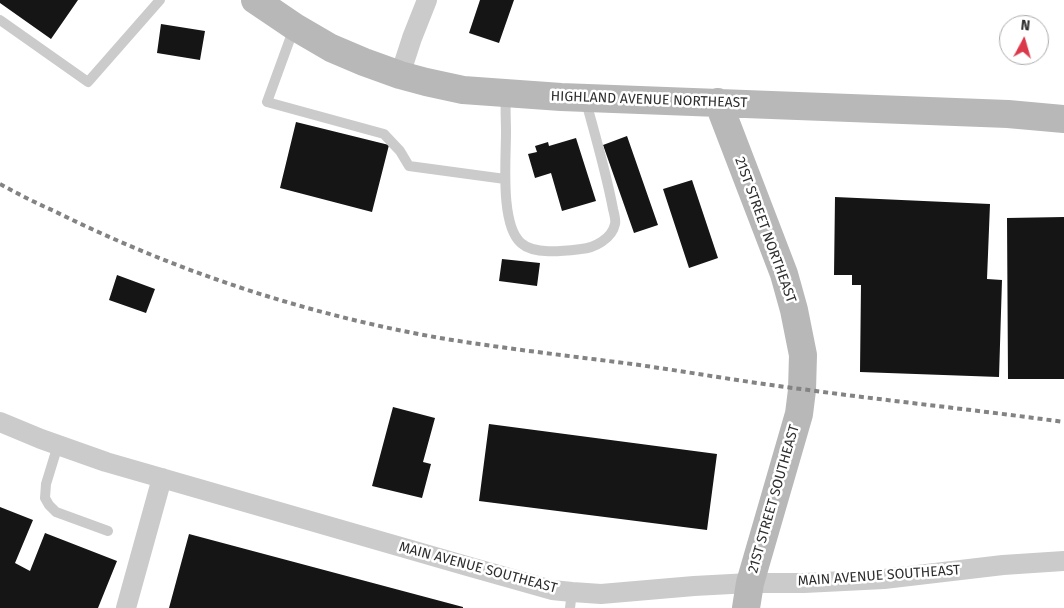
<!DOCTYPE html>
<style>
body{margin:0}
#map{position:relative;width:1064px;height:608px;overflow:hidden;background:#fff;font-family:"Fira Sans",sans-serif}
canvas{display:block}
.north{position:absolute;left:999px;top:15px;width:50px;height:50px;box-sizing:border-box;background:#fff;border:1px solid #ababab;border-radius:50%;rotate:6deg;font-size:14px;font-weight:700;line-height:20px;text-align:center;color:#2e2e2e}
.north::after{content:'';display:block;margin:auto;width:18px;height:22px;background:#db394a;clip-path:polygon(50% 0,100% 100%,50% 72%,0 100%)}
</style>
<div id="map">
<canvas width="1064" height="608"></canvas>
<div class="north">N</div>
</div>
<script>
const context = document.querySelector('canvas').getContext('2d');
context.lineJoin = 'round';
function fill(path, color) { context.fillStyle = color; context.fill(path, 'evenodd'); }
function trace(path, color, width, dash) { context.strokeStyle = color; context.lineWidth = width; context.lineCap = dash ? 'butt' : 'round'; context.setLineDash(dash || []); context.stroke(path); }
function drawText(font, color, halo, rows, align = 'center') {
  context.font = font + ' "Fira Sans",sans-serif'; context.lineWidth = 5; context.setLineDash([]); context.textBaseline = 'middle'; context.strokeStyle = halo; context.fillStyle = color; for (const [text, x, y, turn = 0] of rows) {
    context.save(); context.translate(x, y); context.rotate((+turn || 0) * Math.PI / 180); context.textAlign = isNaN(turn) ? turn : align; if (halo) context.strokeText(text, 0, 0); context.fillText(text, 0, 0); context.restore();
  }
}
fill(new Path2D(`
 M0,0h78l-27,39 -51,-36z
 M480,0h34l-15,43 -30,-10z
 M161,24l44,7 -5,29 -43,-7z
 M296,122l93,23 -17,67 -92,-24z
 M627,136l31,89 -24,8 -31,-88z
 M576,138l20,63 -34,10 -11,-38 -16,5 -7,-24 9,-2 -2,-6 13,-4 1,4z
 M692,180l26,78 -29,10 -26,-79z
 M835,197l155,7 -3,75 15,1 -3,97 -139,-5 1,-87h-9v-10h-18z
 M1064,217v162h-56l-1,-161z
 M502,259l38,4 -3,23 -38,-5z
 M117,275l38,14 -9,24 -37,-13z
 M393,407l42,11 -12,44 8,2 -9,34 -50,-12z
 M489,424l228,30 -10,76 -228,-29z
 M0,507l33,13 -18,43 15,8 15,-38 72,28 -19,47h-98z
 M189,534l274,73v1h-294z`), '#151515');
trace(new Path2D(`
 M0,20l88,62 72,-82
 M294,28l-27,74 117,32 16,17 9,15 96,13
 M506,95c-1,12 0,25 0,38 0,26 -6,92 15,110 13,12 43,8 60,6 13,-1 31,-10 34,-25 1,-4 -1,-11 -2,-15 -7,-37 -18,-74 -28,-111
 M58,445l-12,39 -1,14 4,7 7,7 52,19
 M570,608l2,-16`), '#cbcbcb', 10);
trace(new Path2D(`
 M400,75l12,-37 15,-38
 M0,422l41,17 65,23 361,104 85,24 20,2 29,2 93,-8 56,-3h54l80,-4 119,-14 61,-4
 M126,608l36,-130`), '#cbcbcb', 20);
trace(new Path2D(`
 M255,0l40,27 36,21 33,14 36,13 26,7 37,8 98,7 447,17 56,5
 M718,102l66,172 10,36 9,45 -1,35 -3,24 -49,169 -4,25`), '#b8b8b8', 28);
trace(new Path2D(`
 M0,184c18,10 36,19 54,27 123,61 257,105 392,128 62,10 124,17 186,25 57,8 113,18 169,25 88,12 176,21 263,33`), '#838383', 4, [5, 4]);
drawText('14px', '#2e2e2e', '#fff', [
 ["HIGHLAND AVENUE NORTHEAST",649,100,2],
 ["21ST STREET NORTHEAST",765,230,70],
 ["21ST STREET SOUTHEAST",774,499,-74],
 ["MAIN AVENUE SOUTHEAST",478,568,15],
 ["MAIN AVENUE SOUTHEAST",879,576,-4]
]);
</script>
